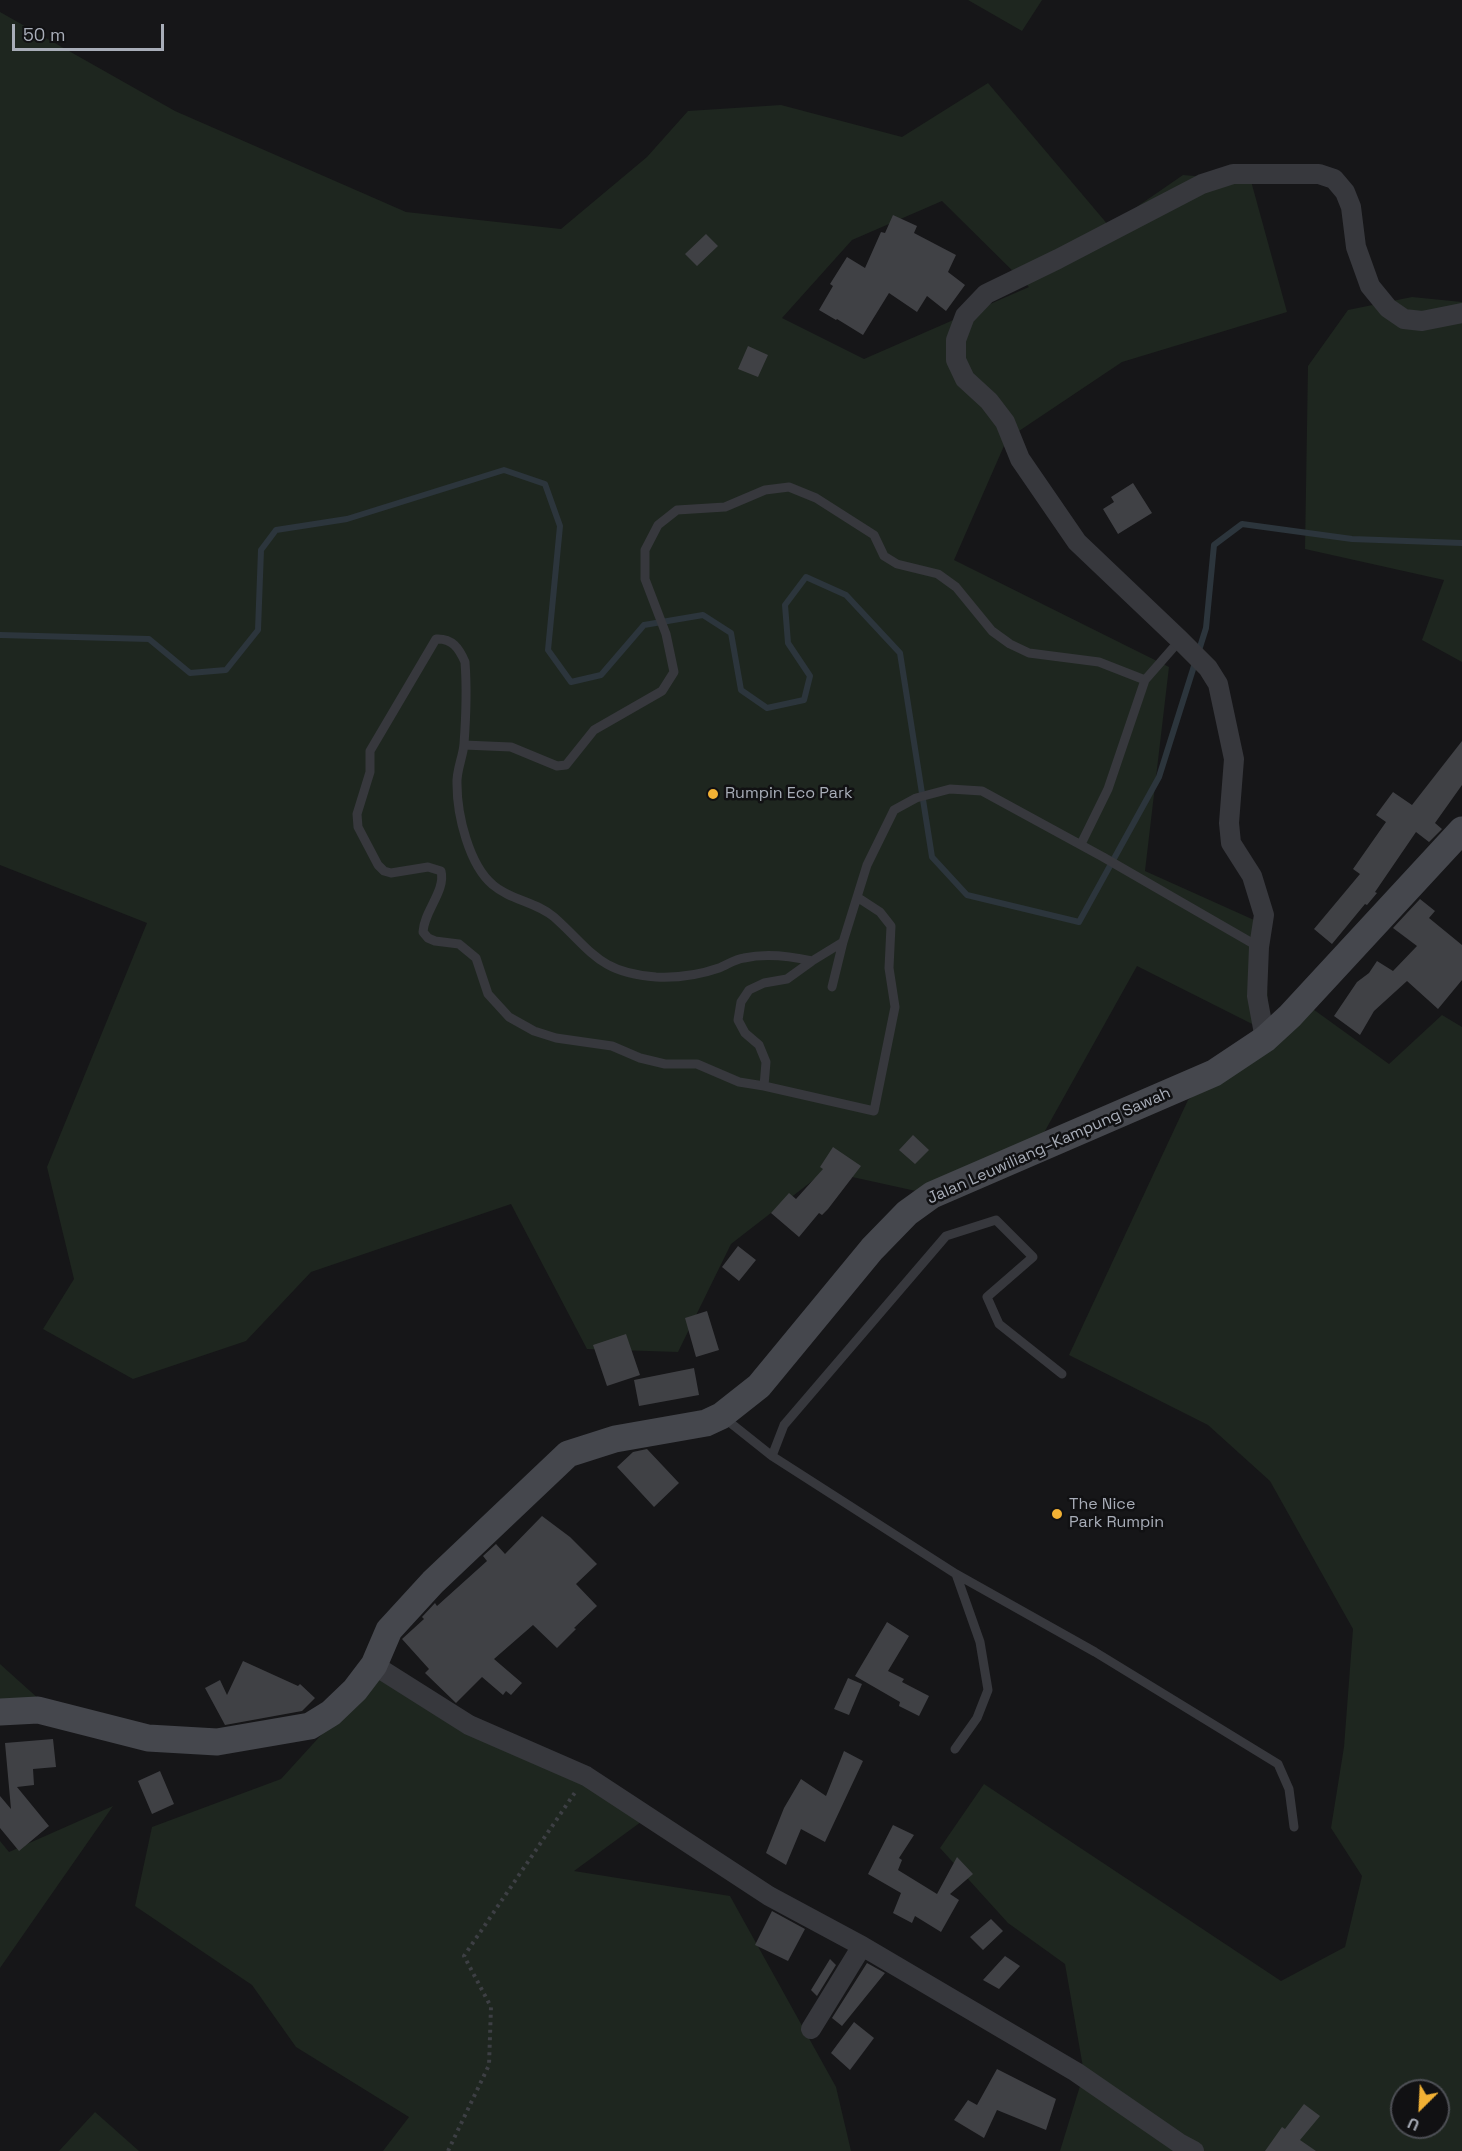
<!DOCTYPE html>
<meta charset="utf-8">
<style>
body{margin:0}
#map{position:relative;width:1462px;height:2151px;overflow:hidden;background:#161618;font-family:"Space Grotesk",sans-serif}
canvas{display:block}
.north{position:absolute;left:1390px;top:2079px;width:60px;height:60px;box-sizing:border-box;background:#111113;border:2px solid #4d4f55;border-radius:50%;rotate:204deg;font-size:16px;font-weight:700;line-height:24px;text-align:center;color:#a8adb8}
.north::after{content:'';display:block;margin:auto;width:21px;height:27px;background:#f2b134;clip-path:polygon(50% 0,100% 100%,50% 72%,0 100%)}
.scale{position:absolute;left:12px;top:24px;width:152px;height:27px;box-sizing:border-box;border:3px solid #a8adb8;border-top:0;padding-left:8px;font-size:18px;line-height:21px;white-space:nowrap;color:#a8adb8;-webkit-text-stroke:4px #111113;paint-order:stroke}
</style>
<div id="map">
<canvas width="1462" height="2151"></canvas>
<div class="north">U</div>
<div class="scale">50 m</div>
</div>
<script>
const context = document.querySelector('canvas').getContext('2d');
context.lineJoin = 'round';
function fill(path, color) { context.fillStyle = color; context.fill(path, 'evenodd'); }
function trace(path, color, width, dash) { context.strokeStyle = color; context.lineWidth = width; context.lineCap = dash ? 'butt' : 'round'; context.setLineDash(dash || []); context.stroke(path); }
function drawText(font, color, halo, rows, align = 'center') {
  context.font = font + ' "Space Grotesk",sans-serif'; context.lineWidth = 5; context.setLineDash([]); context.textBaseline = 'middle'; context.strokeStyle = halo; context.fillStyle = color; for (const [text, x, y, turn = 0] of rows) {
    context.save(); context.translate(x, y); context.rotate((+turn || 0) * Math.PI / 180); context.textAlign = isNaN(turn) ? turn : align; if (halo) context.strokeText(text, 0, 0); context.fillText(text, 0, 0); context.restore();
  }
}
fill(new Path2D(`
 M968,0h74l-20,31z
 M0,12l175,99 231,101 155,17 86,-72 41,-46 93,-6 121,32 86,-54 121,143 74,-51 68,6 36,131 -165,50 -115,77 -53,121 215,107 -24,204 118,53 7,108 36,-28 83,60 53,-49 20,12v1124h-402l24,-78 -19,-109 -57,-41 -68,-75 44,-64 297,197 64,-34 17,-71 -31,-48 13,-81 9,-118 -83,-148 -62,-56 -139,-70 119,-255 82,-67 -133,-67 -106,190 -106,37 -100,-22 -94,73 -53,108 -91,-3 -76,-145 -200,68 -65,69 -113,38 -90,-50 31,-50 -27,-112 100,-244 -147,-58zM942,201l87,86 -165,72 -82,-41 70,-78zM1402,2091h36v36h-36z
 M1412,297l50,5v360l-40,-22 22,-60 -139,-31 3,-183 40,-56z
 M0,1664l40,36 -40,25z
 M384,1666l261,153 -71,52 156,25 106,191 15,64h-468l26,-34 -113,-70 -44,-62 -117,-79 17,-79 129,-48z
 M113,1806l-113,162v-127l9,11z
 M95,2112l44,39h-80z`), '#1e261f');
trace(new Path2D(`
 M0,635l149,4 41,34 36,-3 32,-40 3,-80 15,-20 71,-11 157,-49 41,14 15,42 -12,124 23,32 30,-7 43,-50 59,-10 28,18 10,57 26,18 37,-8 6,-24 -22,-33 -3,-38 21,-28 40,18 54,58 32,204 35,38 112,27 80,-145 47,-149 8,-83 28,-21 110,15 110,4`), '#2c353c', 6);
fill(new Path2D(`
 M893,215l24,11 -3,7 42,22 -8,17 17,13 -19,26 -19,-15 -10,16 -28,-19 -26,42 -26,-16 -1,1 -17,-10 14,-24 -3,-2 17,-27 18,11 16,-36 4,1z
 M706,234l12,12 -21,20 -12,-12z
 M748,346l20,9 -10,22 -20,-8z
 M1133,483l19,30 -34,21 -15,-25 11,-7 -3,-5z
 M1462,741v44l-27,38 7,6 -13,13 -13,-10 -41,60 2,1 -10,12 -2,-1 -33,40 -18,-15 46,-55 -7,-5 33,-47 -10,-7 17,-23 19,13z
 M1420,899l15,12 -6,7 33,27v35l-24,29 -31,-28 -33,30 -14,24 -26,-19 23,-34 12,-9 8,-12 16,10 24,-25 -24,-18z
 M913,1135l16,15 -14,14 -16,-14z
 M833,1147l28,19 -33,43 -6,6 -3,-2 -20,24 -28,-24 18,-20 7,6 27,-30 -3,-2z
 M738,1246l18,14 -17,21 -17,-14z
 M707,1311l12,39 -23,7 -11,-39z
 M626,1334l14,41 -33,11 -14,-41z
 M694,1368l5,27 -60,11 -5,-26z
 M647,1449l32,34 -25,24 -37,-40 16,-15z
 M542,1516l28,21 27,27 -21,20 21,22 -23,22 2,1 -19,19 -24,-23 -39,34 28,24 -11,12 -5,-4 -3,4 -21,-18 -26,26 -31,-30 4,-4 -27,-30 22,-20 -2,-2 13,-14 2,3 50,-45 -4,-5 13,-12 9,10z
 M887,1622l22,14 -21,35 16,8 -2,3 27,14 -10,20 -20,-10 1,-4 -45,-26z
 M243,1661l55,25 2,-2 15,14 -13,13 -77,14 -20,-37 15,-8 7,15z
 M848,1678l14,6 -13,31 -15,-6z
 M53,1739l3,28 -23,2 1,16 -17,2 32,39 -30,25 -19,-23v-32l11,13 -6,-66z
 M844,1751l19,10 -38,81 -24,-13 -15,36 -20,-12 18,-45 17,-29 25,17z
 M160,1771l14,33 -22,10 -14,-33z
 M893,1825l21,10 -15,23 3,2 -4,10 39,24 20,-37 16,17 -23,20 9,6 -18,32 -26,-16 -3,7 -19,-10 8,-20 -33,-19z
 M772,1911l33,18 -17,32 -33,-16z
 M991,1919l12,12 -20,19 -13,-13z
 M1005,1956l15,10 -21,23 -16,-9z
 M830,1959l6,6 -19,31 -6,-6z
 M867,1963l18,10 -43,53 -10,-8z
 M854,2022l20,16 -24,32 -19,-17z
 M997,2069l59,30 -10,31 -49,-20 -13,28 -30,-18 14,-20 9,5z
 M1304,2104l16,12 -20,24 16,11h-51l17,-24 3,2z`), '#404145');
trace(new Path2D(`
 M448,2151l41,-86 2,-58 -27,-51 112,-165`), '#3d3f44', 4, [3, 4.5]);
trace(new Path2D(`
 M1145,680l35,-40
 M464,745l47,2 46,19 9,-1 28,-35 68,-39 12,-19 -8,-38 -21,-55v-29l13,-25 19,-15 48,-3 40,-17 24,-3 27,11 58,37 10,21 13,8 41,10 18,13 36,44 18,13 19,9 70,9 46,18 -37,109 -27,55
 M812,961c-22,-5 -46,-8 -68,-3 -9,1 -17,7 -25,10 -20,7 -42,10 -63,9 -57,-4 -64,-26 -102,-60 -17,-15 -44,-17 -61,-32 -24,-20 -36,-70 -36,-101 -1,-13 6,-27 7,-40 2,-27 3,-55 1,-82 -6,-14 -13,-24 -29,-23l-66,112v21l-13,42 1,13 20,38 6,6 7,2 37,-6 13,4c5,20 -17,40 -18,61l5,6 7,3 24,3 17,14 12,36 21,23 25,14 22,7 56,8 28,12 25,6h32l42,18 25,4 2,-24 -7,-17 -14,-12 -7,-13 3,-18 8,-12 15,-7 23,-4 25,-18 31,-19 24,-77 27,-55 22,-12 34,-9 32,2 121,66 156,90
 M832,987l11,-45
 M764,1086l110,25 21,-104 -6,-39 2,-42 -11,-14 -23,-15
 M723,1417l49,39 184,118 139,78 183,112 11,25 5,38
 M772,1456l12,-31 162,-189 50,-16 37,37 -46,40 12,27 63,50
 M955,1749l22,-31 11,-28 -8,-48 -24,-68`), '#37383d', 9);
trace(new Path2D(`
 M1265,1039l-8,-43 2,-49 5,-32 -12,-39 -21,-33 -2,-20 5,-64 -16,-75 -10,-16 -28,-28 -103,-98 -57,-83 -15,-37 -16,-21 -24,-22 -9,-19v-20l9,-24 21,-22 72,-35 144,-75 31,-10h86l15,5 11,13 6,15 5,40 14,39 18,22 16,11 18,2 40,-8
 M374,1665l95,60 117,51 183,120 93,50 214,126 103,71 15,8
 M811,2029l51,-83`), '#37383d', 20);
trace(new Path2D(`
 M0,1712l38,-2 110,28 69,4 93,-16 21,-13 24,-23 19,-25 15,-35 44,-48 135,-128 47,-15 91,-16 15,-7 38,-30 113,-137 35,-36 25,-18 282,-122 51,-34 25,-23 172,-186`), '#45474d', 27);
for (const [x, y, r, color] of [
 [713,794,6,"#f2b134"],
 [1057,1514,6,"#f2b134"]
]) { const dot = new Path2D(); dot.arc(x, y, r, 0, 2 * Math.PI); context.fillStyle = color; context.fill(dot); trace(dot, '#111113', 2); }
drawText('16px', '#a8adb8', '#111113', [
 ["Rumpin Eco Park",725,794],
 ["The Nice",1069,1505],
 ["Park Rumpin",1069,1523]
], 'left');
drawText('16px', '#a8adb8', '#111113', [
 ["Jalan Leuwiliang–Kampung Sawah",1049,1146,-24]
]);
</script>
